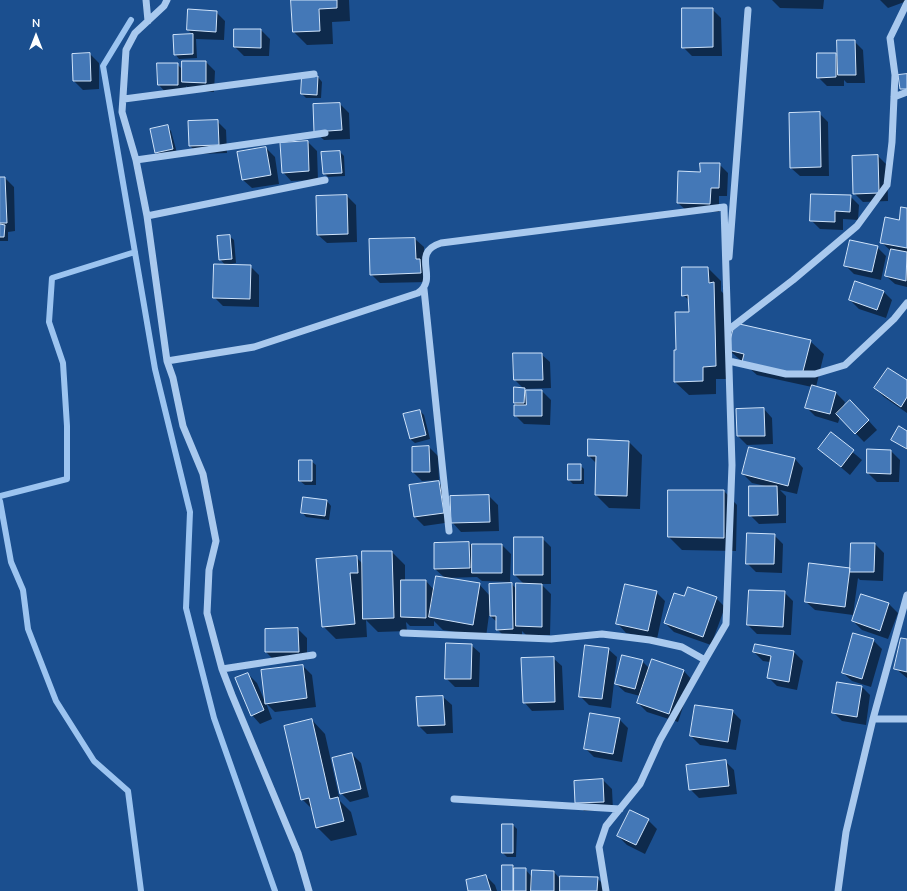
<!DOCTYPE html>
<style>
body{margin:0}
#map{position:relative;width:907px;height:891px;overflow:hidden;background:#1b4f8f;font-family:"Nunito Sans",sans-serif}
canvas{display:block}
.north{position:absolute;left:16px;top:16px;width:40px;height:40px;-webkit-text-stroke:3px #1b4f8f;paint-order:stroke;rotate:0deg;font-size:11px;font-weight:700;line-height:16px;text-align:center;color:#fff}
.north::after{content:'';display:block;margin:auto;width:14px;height:18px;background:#fff;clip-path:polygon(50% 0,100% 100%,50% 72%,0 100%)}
</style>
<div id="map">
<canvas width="907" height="891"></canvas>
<div class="north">N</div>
</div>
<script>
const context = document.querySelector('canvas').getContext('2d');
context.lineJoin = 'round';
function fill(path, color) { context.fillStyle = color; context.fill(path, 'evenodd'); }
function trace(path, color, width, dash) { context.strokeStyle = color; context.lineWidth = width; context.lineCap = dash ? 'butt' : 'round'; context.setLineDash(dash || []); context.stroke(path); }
fill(new Path2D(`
 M292,0h57l1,21 -18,1 1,22 -26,1 -13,-13z
 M772,0h52l-1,9 -43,-1z
 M880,0h27v1l-19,7z
 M712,9l9,9 1,38h-30l-9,-9z
 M216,12l9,9 -1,19 -28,-1 1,19 -18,1 -4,-5 18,-19 -5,-5z
 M261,30l9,9 -1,17h-25l-9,-9z
 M854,41l9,9 2,33h-18l-3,-3v6h-17l-9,-9 17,-23 3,3z
 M90,54l9,9v26l-16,1 -9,-9z
 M206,62l9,9 -1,21 -22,-1 -6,-5 1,8h-20l-8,-9 18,-21 6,6z
 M318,77l4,5 -1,16h-15l-4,-4z
 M340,104l9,9 1,26 -26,1 -9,-8z
 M819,113l9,9 1,54h-29l-9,-8z
 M217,121l9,9 1,23 -28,1 -9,-8z
 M167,126l4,5 6,22 -17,4 -4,-5z
 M308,142l9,9 1,29 -27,1 -8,-9z
 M266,148l9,9 4,27 -27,4 -9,-8z
 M340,152l4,4 1,20 -17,1 -4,-4z
 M878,156l9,9 1,36 -25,1 -9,-9z
 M719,164l9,9 -1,23h-8v16l-32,-1 -9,-8 23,-30z
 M0,178h5l9,9 1,44 -7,1v9h-8z
 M347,196l9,9 1,37 -30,1 -9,-8z
 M850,196l9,9 -1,15 -15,-1v11l-23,-1 -9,-9z
 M907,209v78l-12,-3 -9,-8 5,-25 -10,-9 18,-21z
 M229,236l5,4 2,23 -11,2 -5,-6z
 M415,239l9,8v17l5,18 -49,1 -9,-9z
 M877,247l9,9 -5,24 -27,-6 -9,-9z
 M250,266l9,9v32l-36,-1 -9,-9z
 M708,268l13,13v10l6,6 2,82h-13v15l-27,1 -14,-13 2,-31 13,-38v-12l-7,-6z
 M883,291l9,9 -6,18 -27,-9 -9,-9z
 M810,341l14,13 -8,33 20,6 9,9 -3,7 17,1 18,20 -13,12 -24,-25 -2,6 -23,-7 -8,-8 5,-21 -55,-12 -28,-25z
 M514,354h27l9,8 1,26 -27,1 3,2h15l9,9 -1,25 -26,-1 -9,-9 3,-9 -3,-3v-14h9l-9,-9z
 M907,381v32l-23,-16 -9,-9z
 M764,409l8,9 1,26 -26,1 -9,-9 -1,-26z
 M420,411l4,4 6,24 -15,4 -5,-4 -6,-24z
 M907,432v18l-15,-10z
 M831,434l31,26 -12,15 -31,-26z
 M629,442l13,13 -2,54 -31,-1 -13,-13 1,-31 -8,-8z
 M429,447l9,9 1,24 -17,1 -9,-9v-24z
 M891,451l9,9 -1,22h-22l-9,-9z
 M795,459l8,9 -6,26 -17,-4 6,6v27l-27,1 -9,-9 16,-29 -14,-3 -9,-9z
 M300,461h11l5,4v20h-11l-5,-4z
 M569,465h11l4,4v15h-11l-4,-4z
 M438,482l9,9 3,20 1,-14 38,-1 9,9 1,26 -38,1 -9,-10 -28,4 -9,-9 -5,-31z
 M724,491l13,14 -1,46 -54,-1 -13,-13z
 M327,501l4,5 -2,14 -23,-3 -4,-5z
 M774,535l9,9 -1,29 -26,-1 -9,-9z
 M542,538l9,9v37h-10l10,10 -1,41h-24l-4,-4v6l-16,1 -9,-9v-7l-8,-7 -3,22 -43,-7 -9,-9v5h-24l-4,-4 1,9 -29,1 -12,-12 1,17 -31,2 -13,-13 33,-69 7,7 29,-12 13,13v16h21l8,9 45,-6 11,12 22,-12 5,6 7,-6 -9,-9z
 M469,543l4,4 29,-2 9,9 -1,28 -28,-1 -5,-4 -32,1 -10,-9z
 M852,544h23l9,9 -1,28 -23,-1 -2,-2 -5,37 -38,-5 -9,-8 43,-33 2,2z
 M656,592l9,9 -8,38 -31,-6 -8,-9z
 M784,592l9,9 -2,34 -34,-1 -9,-9z
 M862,595l27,9 9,9 -10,26 -26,-9 -9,-9z
 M685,598h31l9,9 -14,38 -37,-13 -9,-9z
 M298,629l9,9v22l-32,1 -9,-9v-22z
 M873,640l9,9 -11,38 -19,-6 -9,-8z
 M907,640v38l-12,-10z
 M471,645l9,8 -1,34h-24l-9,-9z
 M756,645l38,7 9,9 -6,29 -20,-4 -9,-9 2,-15 -7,-1 -9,-9z
 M608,649l9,8 -6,51 -22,-3 -9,-9z
 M553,658l9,8 2,44 -32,1 -8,-9z
 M642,661l8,8 34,2 8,9 -14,42 -31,-10 -9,-9 2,-7 -15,-4 -9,-8z
 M303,666l9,9 4,32 -41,5 -9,-9 6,16 -12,5 -8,-9 -4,-41 9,9 8,19z
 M862,687l8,8 -4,30 -24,-4 -9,-9z
 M443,697l9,8 1,28 -26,1 -9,-9z
 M732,711l9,9 -5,30 -36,-5 -9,-9z
 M619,719l9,9 -6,34 -28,-5 -9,-9z
 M312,720l13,14 15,67 11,11 6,23 -26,6 -14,-14 -3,-16 -12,-12z
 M352,754l9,9 8,34 -19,5 -9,-9z
 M725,761l9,9 3,24 -38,4 -9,-9z
 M603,780l9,9 1,21 -29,1 -8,-9z
 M648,820l9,9 -12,25 -18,-9 -9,-9z
 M513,825l4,4 -1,28h-9l-4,-4z
 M513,866l3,3h9l7,8 1,-6 21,1 7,8 36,-2 9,9v4h-103z
 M486,876l9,9 2,6h-28z`), '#0007');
trace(new Path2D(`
 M131,20l-28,46 52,303 35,143 -4,96 28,110 61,173
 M0,496l67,-17v-53l-4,-63 -14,-41 3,-44 83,-26
 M0,501l11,61 12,28 5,39 28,72 38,60 34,30 13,100`), '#9cc4f0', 6);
const building = new Path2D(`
 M291,0h46v8l-18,1 1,22 -27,1z
 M682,8h31v39l-31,1z
 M188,9l29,2 -1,21 -29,-2z
 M234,29h27v19l-27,-1z
 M193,34v20l-19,1 -1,-20z
 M837,40h18l1,35h-18z
 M90,53l1,28h-18l-1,-27z
 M817,53h19v24l-19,1z
 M182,61h24v22l-24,-1z
 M157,63h21v22h-20z
 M907,74v15h-7l-2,-14z
 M302,76h16l-1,19 -16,-1z
 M340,103l2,27 -28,2 -1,-28z
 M820,112l1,55 -31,1 -1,-55z
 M218,120l1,25 -30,1 -1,-25z
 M168,125l5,24 -18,4 -5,-24z
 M308,141l1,30 -27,2 -2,-30z
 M266,147l5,28 -29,5 -5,-28z
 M340,151l2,22 -19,1 -2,-22z
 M878,155l1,38 -26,1 -1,-38z
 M700,163h20l-1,25h-8l-1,16 -33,-1 1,-32 22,1z
 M0,177h5l2,46h-7z
 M811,194l40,1 -1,17 -15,-1v11l-25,-1z
 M347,195l1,39 -31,1 -1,-39z
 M901,207l6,1v40l-27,-5 5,-26 14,3z
 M0,224l5,1 -1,12h-4z
 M230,235l2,24 -13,1 -2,-24z
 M415,238l1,21h4l1,14 -51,2 -1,-36z
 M850,240l28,6 -6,26 -28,-6z
 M891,249l16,3 -1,29 -21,-5z
 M214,264l37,1 -1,34 -37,-1z
 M682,267h26l1,16 5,-1 2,84 -13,1v14l-29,1v-32h2l-1,-38h14l-1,-17 -6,1z
 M855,281l29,10 -7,19 -28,-10z
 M735,323l76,17 -9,35 -60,-13 2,-8 -16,-4z
 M513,353h29l1,27h-29z
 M888,368l19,12v17l-6,10 -27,-19z
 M812,385l24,7 -6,22 -25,-6z
 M514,387l11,1 -1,15h-10z
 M526,390h16v26h-28v-11h12z
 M850,400l19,20 -14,14 -19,-20z
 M764,408l1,28h-28l-1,-27z
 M420,410l6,25 -16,4 -7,-25z
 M899,426l8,5v18l-16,-9z
 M831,432l23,18 -13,17 -23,-18z
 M588,439l41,2 -2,55 -32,-1 1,-39h-8z
 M429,446l1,26h-18v-25z
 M749,447l46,11 -7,28 -46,-12z
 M867,449l24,1v24l-24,-1z
 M299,460h13v21h-13z
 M568,464h13v16h-13z
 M439,481l5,32 -30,4 -5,-32z
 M749,486h28l1,29 -29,1z
 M668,490h56v48l-56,-1z
 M489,495l1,27 -39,1 -1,-27z
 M303,497l24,3 -2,16 -24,-3z
 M747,533l28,1 -1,30h-28z
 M514,537h29v38h-29z
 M469,542l1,26 -36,1v-26z
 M851,543h24l-1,29h-24z
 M472,544h30v29h-30z
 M362,551h30l2,67 -31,1z
 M357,556l1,17h-8l5,51 -33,3 -6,-68z
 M809,563l41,5 -5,39 -40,-5z
 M436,576l44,7 -7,42 -44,-8z
 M401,580h25v38l-25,-1z
 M512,583l1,46 -17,1v-14h-6l-1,-32z
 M516,583l26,1v43l-26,-1z
 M625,584l32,7 -9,40 -32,-7z
 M688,587l29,10 -14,40 -39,-14 10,-30 10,3z
 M749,590l36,1 -2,36 -36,-2z
 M861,594l28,9 -9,28 -28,-10z
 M298,628l1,24h-34v-23z
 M853,633l21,6 -12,40 -20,-6z
 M901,638l6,1v33l-13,-3z
 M446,643l26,1 -1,35h-26z
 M755,644l39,7 -5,31 -22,-4 4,-22 -18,-4z
 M585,645l24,3 -7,51 -23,-2z
 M622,655l21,5 -8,29 -20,-5z
 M554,657l1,45 -32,1 -2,-45z
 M652,659l32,11 -15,44 -32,-11z
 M303,665l4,33 -42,6 -4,-34z
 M248,673l16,37 -13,6 -16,-38z
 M837,682l25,4 -5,31 -25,-4z
 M443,696l2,29 -27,1 -2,-29z
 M695,705l38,5 -5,32 -38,-6z
 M590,713l30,5 -7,36 -29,-5z
 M312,719l18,80 8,-2 6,24 -28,7 -7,-30 -8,2 -17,-74z
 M352,753l9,36 -21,5 -8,-36z
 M726,760l3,26 -40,4 -3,-25z
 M603,779l1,23 -29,1 -1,-22z
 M630,810l19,9 -13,26 -19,-9z
 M502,824h11v29h-11z
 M502,865h11v26h-11z
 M514,868h12v23h-12z
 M532,870l22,1v20h-23z
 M486,875l5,16h-23l-2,-11z
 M560,876l38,1 -1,14h-37z`);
fill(building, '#4478b7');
trace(building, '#cfe3fa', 1);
trace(new Path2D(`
 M146,0l2,21
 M167,0l-3,6 -29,27 -9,17 -4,62 14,48 11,56 20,145 6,17 10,48 20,48 13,67 -7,29 -2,43 15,56 10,26 66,158 11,38
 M894,97l13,-5
 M124,99l190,-25
 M136,160l189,-27
 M147,216l178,-36
 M729,257l19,-247
 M424,289l25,242
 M728,330l65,-50 64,-54 30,-41 5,-43 3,-67 -5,-37 17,-35
 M167,361l87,-14 164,-54c22,-15 -9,-40 23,-50l283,-36 8,258 -6,159 -21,36
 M729,361l57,13h29l30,-9 49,-46 13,-16
 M403,633l148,6 51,-5 48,6 32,7 23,13 -45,80 -20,44 -34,42 -7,21 7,44
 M222,669l91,-14
 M873,719h34
 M454,799l166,10
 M838,891l8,-59 27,-113 34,-124`), '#a9c9ee', 7);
</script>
